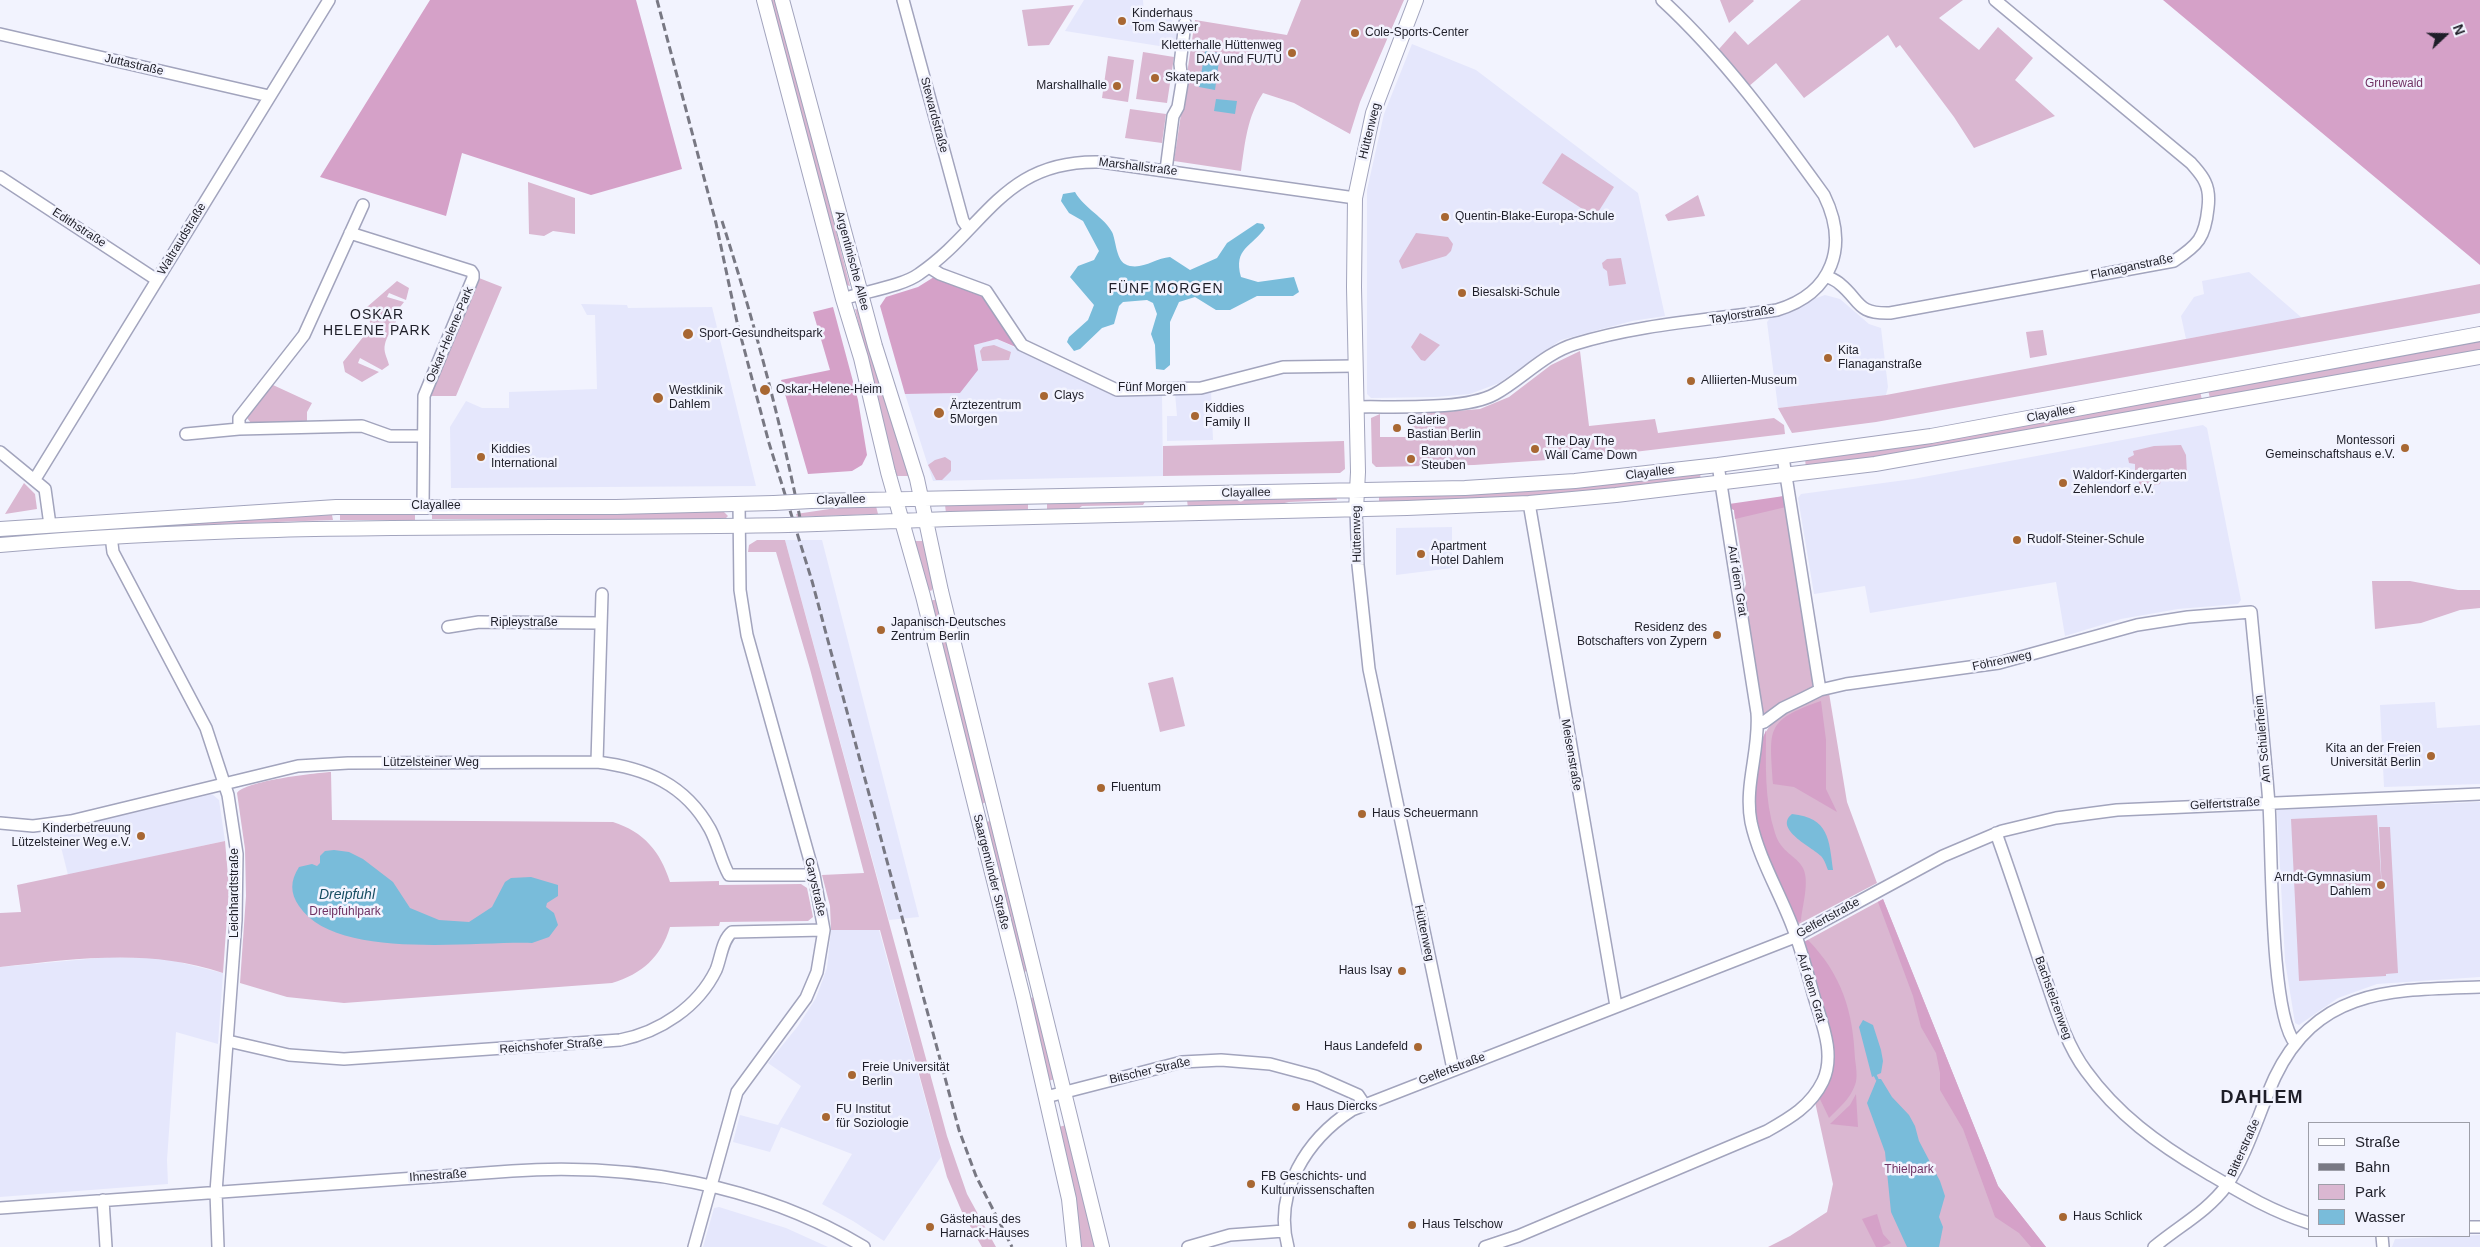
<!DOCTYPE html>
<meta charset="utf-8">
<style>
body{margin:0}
#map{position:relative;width:2480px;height:1247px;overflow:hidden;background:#f2f3fe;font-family:Arial,sans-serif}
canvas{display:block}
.legend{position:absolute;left:2308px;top:1122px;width:162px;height:115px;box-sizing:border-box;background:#f2f3fe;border:1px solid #9d9ea8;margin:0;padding:6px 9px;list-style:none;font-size:15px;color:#1e1e28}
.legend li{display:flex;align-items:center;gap:10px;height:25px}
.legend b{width:25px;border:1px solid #9d9ea8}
.north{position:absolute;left:2420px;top:10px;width:50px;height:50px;-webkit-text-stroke:4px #f2f3fe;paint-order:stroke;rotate:69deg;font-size:14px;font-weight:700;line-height:20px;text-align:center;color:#1e1e28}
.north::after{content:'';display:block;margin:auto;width:18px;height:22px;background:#1e1e28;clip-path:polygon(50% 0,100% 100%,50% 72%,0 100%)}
</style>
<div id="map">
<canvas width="2480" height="1247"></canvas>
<ul class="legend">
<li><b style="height:6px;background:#fff"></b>Straße</li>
<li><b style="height:6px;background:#787883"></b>Bahn</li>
<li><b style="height:14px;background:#dab7d1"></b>Park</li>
<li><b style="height:14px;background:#79bcda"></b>Wasser</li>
</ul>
<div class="north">N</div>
</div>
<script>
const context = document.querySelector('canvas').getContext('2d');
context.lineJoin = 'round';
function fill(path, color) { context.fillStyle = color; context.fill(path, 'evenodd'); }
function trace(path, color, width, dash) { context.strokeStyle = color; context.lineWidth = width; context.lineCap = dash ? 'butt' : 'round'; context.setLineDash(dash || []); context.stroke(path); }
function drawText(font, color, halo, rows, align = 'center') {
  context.font = font + ' Arial,sans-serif'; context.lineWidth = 5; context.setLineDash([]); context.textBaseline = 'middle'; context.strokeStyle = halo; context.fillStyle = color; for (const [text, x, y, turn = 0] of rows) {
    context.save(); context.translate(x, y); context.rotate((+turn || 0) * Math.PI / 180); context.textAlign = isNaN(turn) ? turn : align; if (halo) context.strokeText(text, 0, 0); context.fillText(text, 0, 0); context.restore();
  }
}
fill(new Path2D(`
 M1084,0h59l1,14 26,-2 3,1 -1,15 8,9 -2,12 -113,-18z
 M1412,44l64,26 162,123 27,123 -33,5 -71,19 -62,43 -29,11 -34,3 -65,1 -4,-4v-204l17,-76z
 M2249,272l53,46 -116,21 -5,-23 13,-19 10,-3 -2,-13z
 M1825,295l15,4 29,25 12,4 7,59 -2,8 -108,13 -11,-86 5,-6 20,-6 19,-10z
 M581,304l46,1 1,3 84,-1 44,179 -305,2 -1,-61 16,-26 16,7h27v-16l88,-3 -2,-74h-8z
 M997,339l119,56 46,-1 1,82 -230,5 -28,-87 55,-1 13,-48z
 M1211,390l2,50 -46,1v-25h10l-2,-23z
 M2203,425l4,3 34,172 -3,4 -60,5 -57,10 -56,17 -9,-54 -186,31 -5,-27 -51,8 -16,-96 3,-4 112,-15z
 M1452,527v41l-56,7v-47z
 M785,540h37l97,377 -30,3z
 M2435,702l2,26 43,-3v59l-96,3 -4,-82z
 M212,794l7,6 6,41 -157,34 -11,-44z
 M2480,802v175l-103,7 -39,14 -39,27 -4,-2 -10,-62 -8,-151z
 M831,930h48l62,227 -57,84 -31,-20 -31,-17 30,-50 -71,-27 -11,25 -37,-10 7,-27 38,10 23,-39 -33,-23 30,-37 18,-28 11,-30z
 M109,957l54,1 60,15 -5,71 -42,-12 -9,128 1,24 -168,13v-230z
 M719,1207l67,21 42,19h-125l11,-39z
 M2480,1235v12h-88l3,-8z`), '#e5e7fc');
fill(new Path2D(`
 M770,0h7l73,286 -4,-1z
 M1301,0h103l-44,102 -10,32 -56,-31 -31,-10c-16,24 -18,50 -22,78l-67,-10 21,-141 92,15z
 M1720,0h33l1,1 -25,22z
 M1801,0h162l-24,18 40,32 19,-23 35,31 -18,22 40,36 -81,32 -20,-31 -54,-72 -4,3 -8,-13 -84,63 -28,-35 -28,24 -29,-38 16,-18 13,14z
 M1074,5l-25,40 -21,1 -6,-36z
 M1143,52l31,5 -7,46 -31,-4z
 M1108,56l26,4 -6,42 -26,-4z
 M1130,109l36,5 -4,29 -37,-5z
 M1562,153l52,34 -19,30 -53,-34z
 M528,182l47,16v36l-22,-3 -9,5 -15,-2z
 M1698,195l7,21 -37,5 -3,-6z
 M1416,233l32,4 5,7 -2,7 -5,5 -44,13 -3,-8z
 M1621,258l5,26 -17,2 -2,-15 -4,-3 -1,-5 5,-4z
 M479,278l23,9 -46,109h-29z
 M397,281l12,7 -3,12 -17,-7 -2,4 17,5 -7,9c2,14 -9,20 -12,33 -2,8 2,13 4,21l-7,5 -22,-12 -2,5 21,9 -17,10 -17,-10 -2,-10 25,-31 17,7 2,-5 -10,-5 -2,2 -4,-2 -4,-21z
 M2480,284v29l-604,109 -84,11 -14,-25 108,-13z
 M855,309l4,1 14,54 36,112h-14z
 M2043,330l4,25 -17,3 -4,-26z
 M1420,333l20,12 -15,16 -4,-1 -10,-13z
 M2480,340v10l-270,49 -2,-10z
 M994,345l17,7 -2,8 -27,1 -2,-10 3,-4z
 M1580,351l9,75 66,-7 3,14 116,-15 10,7 1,9 -193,23 -118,8 -98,2 -4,-4 -1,-45 9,-4v23h32v-19l7,-4 61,-5 29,-12 42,-32z
 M273,385l39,18 -5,9v9l-56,2 -4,-5 2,-4z
 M2200,391l2,9 -198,37 -198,31 -1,-9z
 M1344,441l1,28 -5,4 -177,3v-30z
 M2181,445l5,10 1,20 -26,4 -1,5 -19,4 -6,-17v-7l-6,-1 -1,-5 6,-3 -1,-4 21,-5z
 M945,457l6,4v10l-9,9h-6l-8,-15 7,-5z
 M1700,472l1,10 -80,9 -242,13v-10z
 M24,483l11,11 2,15 -32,5z
 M1336,496l1,4 -48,2 -17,4 -84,2 -1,-8z
 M1784,496l30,192 -52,28 -18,-125 2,-7 -12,-74 -4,-2z
 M1146,500l-3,5 -61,1 -5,4 -30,1v-8z
 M1028,503v8l-82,2 -1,-8z
 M876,506l2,8 -81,3 -1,-3 47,-7z
 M724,512l4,4 -3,3h-293v-5z
 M415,514v6h-75v-5z
 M332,515l1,5 -113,4 -148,11v-6l146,-10z
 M757,540h28l162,596 20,58 29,53h-14l-20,-35 -15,-35 -67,-247h-49l-1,-24 -8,-31 42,-2 -54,-204 -34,-117h-28l1,-7z
 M915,541h8l11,46 -3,4 -5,-3z
 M2372,581h38l48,9h22v18l-20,2 -39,13 -46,6z
 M933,600h4l49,202 -4,2 -51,-203z
 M1173,677l12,49 -25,6 -12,-49z
 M1829,693l18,109 30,81 -80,42 -35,-84 1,-104c12,-25 42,-36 66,-44z
 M331,772l1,48 281,2c31,10 47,29 57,60l49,-1v4l82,-1 6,4 6,29 -5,4 -88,1 -1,4 -49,1c-9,30 -28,47 -58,56l-268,20 -57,-6 -47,-14 6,-87 -1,-47 -8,-56c8,-12 77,-20 94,-21z
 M2377,815l5,77 -3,-65h11l8,146 -12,1v2l-87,5 -8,-162z
 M991,821l37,148 -4,4 -39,-151z
 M225,841l4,47 -6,85c-74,-25 -147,-14 -223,-6v-54l21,-1 -4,-27z
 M1883,899l115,287 48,61h-278l22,-11 37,-24 6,-28 -18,-82c6,-8 13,-16 15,-26 11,-36 -17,-97 -28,-133z
 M1034,997l21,82 -7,2 -21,-82z
 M1066,1125l30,122h-16l-21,-120z`), '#dab7d1');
fill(new Path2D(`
 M430,0h206l46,169 -91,26 -129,-42 -16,63 -126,-39z
 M2163,0h317v265z
 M934,277l46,17 38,54 -21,-9 -23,6 4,25 -18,23 -55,1 -25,-88 6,-9 32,-10z
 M833,307l25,93 9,55 -5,10 -10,6 -44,3 -27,-94 49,-10 -17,-58z
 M1784,496l2,11 -51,12 -1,-9 -4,-2 -1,-4z
 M1821,701l5,39v49l11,23 -43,-25 -21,-3c-3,-55 -9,-63 48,-83z
 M1766,730c0,34 -2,69 9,103 6,20 21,22 28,35 7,14 -1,38 -2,53l-5,2 -34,-82 -8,-35 3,-50z
 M1883,899l115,287 48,61h-15l-12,-14 -24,-16 -32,-88 -23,-39v-17l-4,-20 -15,-26 -8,-31 -35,-94z
 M1808,940c34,35 45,71 47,119 1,7 3,19 0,26 -5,14 -16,23 -26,33l-10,-21c23,-34 12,-59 1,-95 -6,-20 -12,-39 -18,-59z
 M1856,1094l2,33 -28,-3 20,-19z
 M1877,1214l6,20 8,9 -9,4h-6l-14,-28z`), '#d5a1c8');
fill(new Path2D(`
 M1205,51l15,2 -5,37 -16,-3z
 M1216,99l21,2 -2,13 -21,-3z
 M1075,192c9,16 30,26 37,40 4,8 4,27 13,32 15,8 30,-6 45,-7l20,13 27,-12 10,-15 30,-20 6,1 2,4c-13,19 -32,20 -24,49l17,5 36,-5 5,15 -6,4h-36l-27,14h-14l-21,-13 -16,5 -9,20v43l-6,5 -8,-1 -1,-24 -4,-11 6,-20 -4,-11 -6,-3 -24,2 -4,4 -5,18 -12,4 -22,21 -6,2 -7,-9 2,-5 19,-17 6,-15 -24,-28 8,-11 16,-6 5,-9 -16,-30 -14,-8 -8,-12 2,-7z
 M1792,814c37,4 37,25 41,56h-5c-2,-5 -3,-9 -7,-14 -9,-9 -48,-27 -29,-42z
 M334,850l15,2 14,7 30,23 17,26 29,12 30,2 23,-15 13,-25 6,-4 20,-1 27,8v11l-11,7 -1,4 8,6 4,12 -9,12 -17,6c-59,-2 -197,18 -233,-37 -9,-13 -9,-25 0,-39l13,-3 5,2 3,-3v-7l5,-5z
 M1863,1020l10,5 8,25 2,11 -2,12 -9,4 -13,-50z
 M1877,1079h4l11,18 17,18 6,11 4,15 21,40 5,15 -6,21 4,10 -4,20h-32l-16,-35 -6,-60 -18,-49z`), '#79bcda');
trace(new Path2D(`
 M1875,1075l2,4`), '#79bcda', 3);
const minor = new Path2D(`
 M903,0l60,221 5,7
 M0,34l269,62
 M1166,170l7,-54 5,-9 4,-24 -2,-19 5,-41
 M0,177l157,103
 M350,233l121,38 2,3v4l-49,118 -1,111
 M929,267l11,7 46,17 36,54 95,45 84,-2 82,-21 72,-1
 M1826,276c4,2 10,4 14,8 21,17 16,30 50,29l284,-52c24,-16 31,-23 34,-53 1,-8 1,-18 -3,-26 -3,-7 -9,-13 -14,-19l-196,-163
 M843,299c20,-7 60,-13 76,-25 67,-46 84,-115 182,-112l254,36
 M1356,407c36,-1 108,4 139,-13 27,-15 50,-41 80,-50 64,-20 135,-24 202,-34 56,-17 72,-64 47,-115 -49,-68 -100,-138 -162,-195
 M239,429v-11l65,-83 59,-130
 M186,434l53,-5 123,-3 28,10h33
 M0,452l45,37 5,36
 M1783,457l37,233
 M35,479l294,-479
 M1529,503l87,503
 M1356,510l2,55 11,104 84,400
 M111,536l2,16 93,176 22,67 9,59 -1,66 -20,272 2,55
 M448,627l31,-5 121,1
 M1758,724l6,-2 19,-14 21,-10 16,-8 26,-6 153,-21 138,-38 51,-8 63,-5c6,64 13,128 18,192 3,47 1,209 26,239
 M597,762l5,-168
 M0,823l33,3 38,-5 227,-55 50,-3 249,-1c49,6 88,22 113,67 8,15 11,32 19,46h85
 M1996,833c17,47 32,94 48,141 11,32 21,69 42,97 31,43 72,73 118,100 34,20 66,40 105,52
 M228,1041l61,14 55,4 276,-19c40,-8 78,-33 96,-70 5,-12 6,-30 16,-38l92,-2
 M1046,1097l136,-35 39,-2 49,4 45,12 43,19 6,9
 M103,1200l3,47
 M0,1208l512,-37c120,-8 248,13 352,76
 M2469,1227h11
 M2382,1236l1,11
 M694,1247l43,-155 69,-94 11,-26 7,-42 -10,-55 -67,-240 -7,-45 -1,-86
 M1188,1247l42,-12 54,-4
 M1288,1247c-15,-55 19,-108 64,-137l438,-171 153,-83 59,-25 54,-13 61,-8 363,-16
 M1485,1247l33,-11 249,-105c23,-13 44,-25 56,-50 12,-26 0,-55 -8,-81 -7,-24 -13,-49 -22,-72 -13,-35 -34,-69 -42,-106 -7,-37 9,-72 6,-109l-39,-248
 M2154,1247c25,-21 53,-35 73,-62 21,-33 32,-73 48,-108 43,-90 118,-87 205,-90`);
const major = new Path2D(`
 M764,0l79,299 18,59 27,114 35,124 100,401 46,202 5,48
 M782,0l93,346 42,133 24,112 161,656
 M811,501l654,-13 110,-7 143,-16 213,-29 549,-102
 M1356,510l2,-38 -4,-185 1,-89 18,-85 43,-113
 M817,524l133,-5 457,-11 122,-5 87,-8 259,-31 605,-107
 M0,529l336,-22h280l158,-4
 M0,545c263,-24 525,-15 788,-20`);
trace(minor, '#a2a4bd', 14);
trace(major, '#a2a4bd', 16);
trace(minor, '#fff', 11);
trace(major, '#fff', 14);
trace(new Path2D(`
 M657,0l59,223 21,99 32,121 43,138 147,549 17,46 36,71
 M722,221c33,103 60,206 81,312`), '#787883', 3, [8, 4]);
const majorBridge = new Path2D(`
 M774,503l37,-2
 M788,525l29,-1`);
trace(majorBridge, '#a2a4bd', 16, []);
trace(majorBridge, '#fff', 14);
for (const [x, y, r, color] of [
 [1122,21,5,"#a86732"],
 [1355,33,5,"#a86732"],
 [1292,53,5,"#a86732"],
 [1155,78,5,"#a86732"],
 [1117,86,5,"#a86732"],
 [1445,217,5,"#a86732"],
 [1462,293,5,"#a86732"],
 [688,334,6,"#a86732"],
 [1828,358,5,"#a86732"],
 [1691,381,5,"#a86732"],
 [765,390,6,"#a86732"],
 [1044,396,5,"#a86732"],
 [658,398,6,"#a86732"],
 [939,413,6,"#a86732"],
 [1195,416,5,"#a86732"],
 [1397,428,5,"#a86732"],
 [2405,448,5,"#a86732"],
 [1535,449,5,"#a86732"],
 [481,457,5,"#a86732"],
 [1411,459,5,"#a86732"],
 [2063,483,5,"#a86732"],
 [2017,540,5,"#a86732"],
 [1421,554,5,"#a86732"],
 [881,630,5,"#a86732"],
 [1717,635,5,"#a86732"],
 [2431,756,5,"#a86732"],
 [1101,788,5,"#a86732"],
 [1362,814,5,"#a86732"],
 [141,836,5,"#a86732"],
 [2381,885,5,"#a86732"],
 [1402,971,5,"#a86732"],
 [1418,1047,5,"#a86732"],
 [852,1075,5,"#a86732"],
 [1296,1107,5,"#a86732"],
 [826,1117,5,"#a86732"],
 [1251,1184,5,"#a86732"],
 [2063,1217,5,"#a86732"],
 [1412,1225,5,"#a86732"],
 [930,1227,5,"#a86732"]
]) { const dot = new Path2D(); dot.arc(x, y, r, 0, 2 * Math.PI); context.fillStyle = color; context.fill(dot); trace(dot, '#f2f3fe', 2); }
drawText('12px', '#1e1e28', '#f2f3fe', [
 ["Kinderhaus",1132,14],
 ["Tom Sawyer",1132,28],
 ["Cole-Sports-Center",1365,33],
 ["Kletterhalle Hüttenweg",1282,46,"right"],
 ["DAV und FU/TU",1282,60,"right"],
 ["Skatepark",1165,78],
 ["Marshallhalle",1107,86,"right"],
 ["Quentin-Blake-Europa-Schule",1455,217],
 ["Biesalski-Schule",1472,293],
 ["Sport-Gesundheitspark",699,334],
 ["Kita",1838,351],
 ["Flanaganstraße",1838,365],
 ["Alliierten-Museum",1701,381],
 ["Oskar-Helene-Heim",776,390],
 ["Westklinik",669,391],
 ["Dahlem",669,405],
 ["Clays",1054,396],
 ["Ärztezentrum",950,406],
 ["5Morgen",950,420],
 ["Kiddies",1205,409],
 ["Family II",1205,423],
 ["Galerie",1407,421],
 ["Bastian Berlin",1407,435],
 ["Montessori",2395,441,"right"],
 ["Gemeinschaftshaus e.V.",2395,455,"right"],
 ["The Day The",1545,442],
 ["Wall Came Down",1545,456],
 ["Kiddies",491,450],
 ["International",491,464],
 ["Baron von",1421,452],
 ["Steuben",1421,466],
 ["Waldorf-Kindergarten",2073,476],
 ["Zehlendorf e.V.",2073,490],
 ["Rudolf-Steiner-Schule",2027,540],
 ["Apartment",1431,547],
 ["Hotel Dahlem",1431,561],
 ["Japanisch-Deutsches",891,623],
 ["Zentrum Berlin",891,637],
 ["Residenz des",1707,628,"right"],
 ["Botschafters von Zypern",1707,642,"right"],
 ["Kita an der Freien",2421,749,"right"],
 ["Universität Berlin",2421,763,"right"],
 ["Fluentum",1111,788],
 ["Haus Scheuermann",1372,814],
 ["Kinderbetreuung",131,829,"right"],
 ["Lützelsteiner Weg e.V.",131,843,"right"],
 ["Arndt-Gymnasium",2371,878,"right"],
 ["Dahlem",2371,892,"right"],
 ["Haus Isay",1392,971,"right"],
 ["Haus Landefeld",1408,1047,"right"],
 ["Freie Universität",862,1068],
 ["Berlin",862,1082],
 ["Haus Diercks",1306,1107],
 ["FU Institut",836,1110],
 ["für Soziologie",836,1124],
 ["FB Geschichts- und",1261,1177],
 ["Kulturwissenschaften",1261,1191],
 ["Haus Schlick",2073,1217],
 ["Gästehaus des",940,1220],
 ["Harnack-Hauses",940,1234],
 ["Haus Telschow",1422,1225]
], 'left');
drawText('12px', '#1e1e28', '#f2f3fe', [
 ["Juttastraße",134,65,13],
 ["Stewardstraße",934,115,75],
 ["Hüttenweg",1370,131,-76],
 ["Marshallstraße",1138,167,7],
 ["Edithstraße",79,228,33],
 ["Waltraudstraße",182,239,-59],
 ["Argentinische Allee",852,261,75],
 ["Flanaganstraße",2132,267,-12],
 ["Taylorstraße",1742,315,-9],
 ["Oskar-Helene-Park",450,335,-67],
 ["Fünf Morgen",1152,388],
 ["Clayallee",2051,414,-11],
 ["Clayallee",1650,473,-7],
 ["Clayallee",1246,493,-1],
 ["Clayallee",841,500,-2],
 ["Clayallee",436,506],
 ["Hüttenweg",1357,534,-91],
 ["Auf dem Grat",1737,581,81],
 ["Ripleystraße",524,623],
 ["Föhrenweg",2002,661,-12],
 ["Am Schülerheim",2263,739,-95],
 ["Meisenstraße",1571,755,80],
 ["Lützelsteiner Weg",431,763],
 ["Gelfertstraße",2225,804,-3],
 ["Saargemünder Straße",991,872,76],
 ["Garystraße",815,887,77],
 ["Leichhardtstraße",235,893,-90],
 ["Gelfertstraße",1828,918,-29],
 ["Hüttenweg",1424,933,78],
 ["Auf dem Grat",1811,988,73],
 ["Bachstelzenweg",2053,998,70],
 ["Reichshofer Straße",551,1046,-4],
 ["Gelfertstraße",1452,1069,-21],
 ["Bitscher Straße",1150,1071,-13],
 ["Bitterstraße",2244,1148,-66],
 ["Ihnestraße",438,1176,-4]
]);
drawText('12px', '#713364', '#f2f3fe', [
 ["Grunewald",2394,84],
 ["Dreipfuhlpark",345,912],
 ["Thielpark",1909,1170]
]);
context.letterSpacing = '1px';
drawText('14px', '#1e1e28', '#f2f3fe', [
 ["FÜNF MORGEN",1166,289],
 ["OSKAR",377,315],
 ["HELENE PARK",377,331]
]);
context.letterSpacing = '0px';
drawText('italic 14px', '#164d62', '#f2f3fe', [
 ["Dreipfuhl",347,895]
]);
context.letterSpacing = '1px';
drawText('bold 18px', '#1e1e28', '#f2f3fe', [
 ["DAHLEM",2262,1098]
]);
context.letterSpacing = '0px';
</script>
